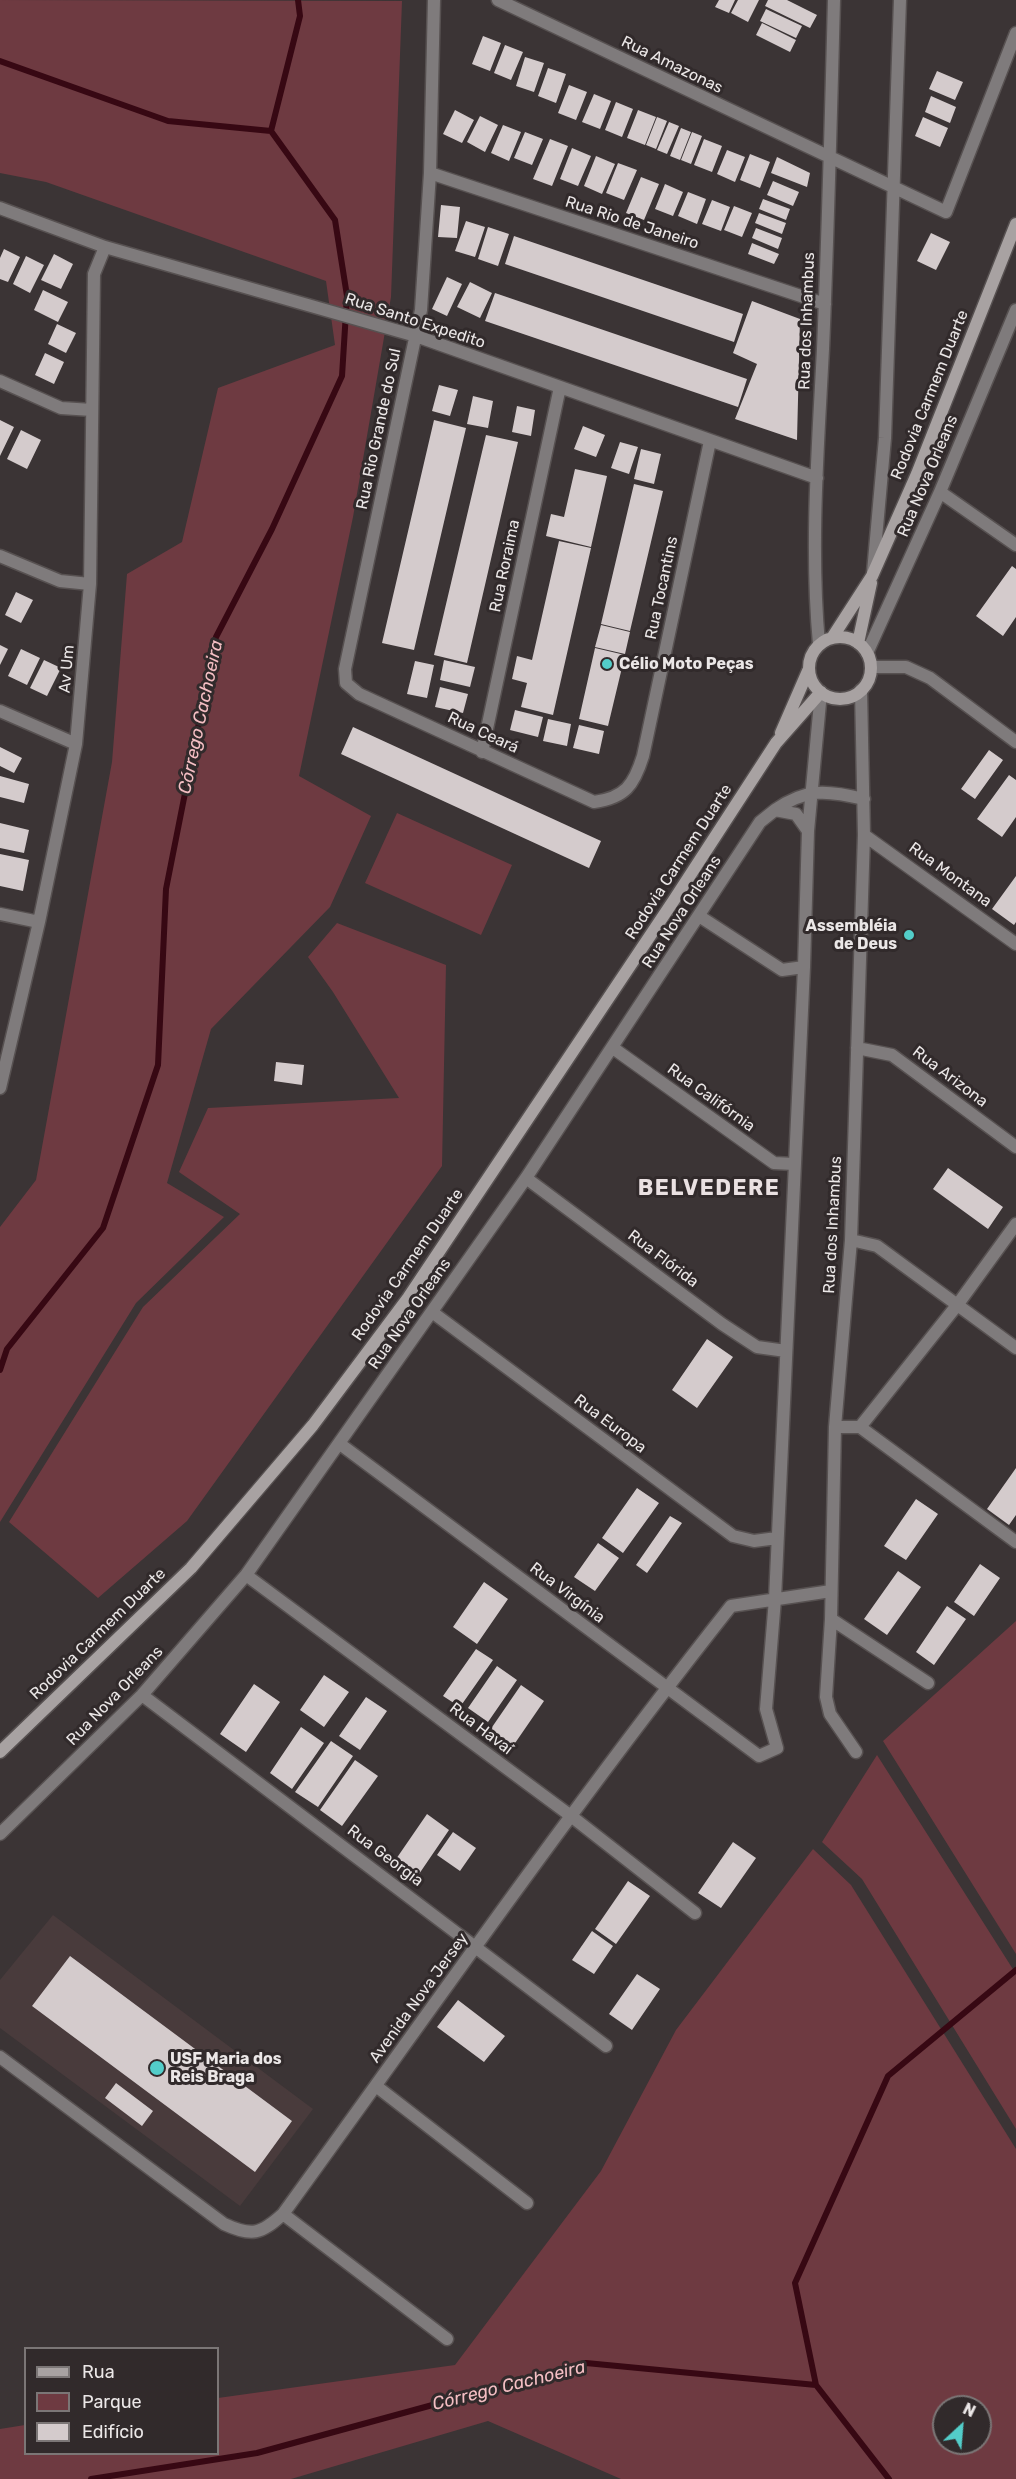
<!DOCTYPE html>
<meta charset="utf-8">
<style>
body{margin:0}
#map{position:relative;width:1016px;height:2479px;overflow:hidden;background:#3b3435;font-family:Rubik,sans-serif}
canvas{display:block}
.legend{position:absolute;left:24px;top:2347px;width:195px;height:108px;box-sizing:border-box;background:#312a2b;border:2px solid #7b7676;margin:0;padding:8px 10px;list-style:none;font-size:18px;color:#ebe7e7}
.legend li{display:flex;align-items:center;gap:12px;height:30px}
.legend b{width:30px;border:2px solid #7b7676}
.north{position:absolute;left:932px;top:2395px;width:60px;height:60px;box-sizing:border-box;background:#312a2b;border:2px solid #7b7676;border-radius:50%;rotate:26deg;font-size:16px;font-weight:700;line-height:24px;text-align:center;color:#ebe7e7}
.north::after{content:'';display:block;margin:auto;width:21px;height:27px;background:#53cdc9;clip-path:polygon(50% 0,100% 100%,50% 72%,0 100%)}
</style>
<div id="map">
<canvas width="1016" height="2479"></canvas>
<ul class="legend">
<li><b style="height:8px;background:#a8a2a2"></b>Rua</li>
<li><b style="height:16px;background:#6e3a41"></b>Parque</li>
<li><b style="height:16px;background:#d4cbcc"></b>Edifício</li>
</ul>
<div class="north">N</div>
</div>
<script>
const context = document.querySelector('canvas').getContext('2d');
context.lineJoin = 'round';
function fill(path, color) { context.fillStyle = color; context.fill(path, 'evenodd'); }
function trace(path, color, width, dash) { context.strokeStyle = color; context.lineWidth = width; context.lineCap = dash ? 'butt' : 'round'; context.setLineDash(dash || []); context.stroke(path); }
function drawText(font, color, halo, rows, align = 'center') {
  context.font = font + ' Rubik,sans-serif'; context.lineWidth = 6; context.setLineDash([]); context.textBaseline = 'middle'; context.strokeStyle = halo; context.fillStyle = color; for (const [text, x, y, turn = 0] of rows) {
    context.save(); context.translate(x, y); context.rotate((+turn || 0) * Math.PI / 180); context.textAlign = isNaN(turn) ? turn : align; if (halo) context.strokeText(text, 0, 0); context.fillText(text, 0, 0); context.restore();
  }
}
fill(new Path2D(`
 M53,1915l260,194 -73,97 -240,-178v-48z`), '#493b3c');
fill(new Path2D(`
 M0,0l402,1 -11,296 -38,220 -54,259 72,40 -41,91 -119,122 -44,154 57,34 -88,86 -136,219v-295l36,-47 76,-418 15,-188 55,-32 36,-154 117,-43 -9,-64 -280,-99 -46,-9z
 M397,813l115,52 -31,70 -116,-52z
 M337,923l109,42 -4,201 -255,355 -89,77 -89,-76 134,-215 97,-93 -61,-42 29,-64 191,-10 -66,-106 -25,-35z
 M1016,1621v333l-133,-213z
 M877,1755l139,219v155l-154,-250 -40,-37z
 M813,1849l38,36 165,264v330h-395l-133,-58 -197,58h-291v-50l25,-4 1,29h192v-56l237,-33 146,-194 75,-141zM944,2407h36v36h-36z`), '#6e3a41');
trace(new Path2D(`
 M0,61l168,60 103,10
 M0,1370l7,-21 96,-121 55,-163 8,-176 50,-252 56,-108 70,-153 5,-80 -12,-76 -64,-89 29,-115 -2,-16
 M91,2479l166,-26 329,-90 230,22
 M889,2479l-73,-94 -21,-102 93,-207 128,-106`), '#370813', 6);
fill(new Path2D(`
 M719,0h16l-6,13 -14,-6z
 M738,0h21l-11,22 -17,-9z
 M768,0h19l30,15 -7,13 -45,-22z
 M766,9l36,17 -6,12 -36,-17z
 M762,23l34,17 -6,12 -34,-17z
 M483,36l18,7 -11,28 -18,-7z
 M505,45l18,7 -12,28 -17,-7z
 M525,57l19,6 -10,29 -18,-6z
 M548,68l18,6 -10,29 -18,-7z
 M937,71l26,11 -8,18 -26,-11z
 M569,85l18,7 -11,28 -18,-7z
 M594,94l17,7 -11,28 -18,-7z
 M931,96l25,11 -6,16 -25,-11z
 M616,102l17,7 -11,28 -17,-7z
 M455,110l19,10 -12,23 -19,-9z
 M638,110l18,7 -11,28 -18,-7z
 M480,116l18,9 -13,27 -18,-10z
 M657,117l10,4 -11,28 -10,-4z
 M923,117l25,11 -8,19 -25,-11z
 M669,122l10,4 -12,28 -10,-4z
 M503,125l18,7 -12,29 -18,-8z
 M681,128l10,4 -11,28 -10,-4z
 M525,132l18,7 -11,26 -18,-7z
 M692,132l10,4 -11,28 -10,-4z
 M550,139l18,7 -16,40 -19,-7z
 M704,139l18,7 -10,26 -18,-7z
 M572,148l19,8 -13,30 -18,-7z
 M727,150l18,7 -10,25 -18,-8z
 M750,154l20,8 -10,26 -20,-8z
 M596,156l19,8 -13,30 -18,-8z
 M777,157l33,16 -3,14 -36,-14z
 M618,163l19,7 -13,30 -18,-7z
 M641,177l18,7 -15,36 -18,-7z
 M773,181l26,11 -6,14 -26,-11z
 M665,184l18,8 -10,24 -18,-7z
 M688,192l18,7 -9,25 -19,-8z
 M763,199l27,10 -4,11 -27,-11z
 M712,200l18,7 -9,24 -19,-7z
 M441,205l19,2 -3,31 -19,-1z
 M734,206l18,7 -10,24 -18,-7z
 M759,213l27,10 -4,11 -27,-11z
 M466,221l19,6 -10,30 -20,-6z
 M488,227l21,7 -11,32 -20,-7z
 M756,228l26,10 -4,11 -26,-11z
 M931,233l19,9 -14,28 -19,-9z
 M514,236l229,78 -9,28 -229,-78z
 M752,243l27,11 -5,10 -26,-10z
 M4,249l16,8 -12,25 -8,-3v-21z
 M54,254l19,10 -12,25 -20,-9z
 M26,256l18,9 -14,28 -17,-9z
 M447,277l15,7 -15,32 -15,-7z
 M470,282l22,11 -12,25 -23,-11z
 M43,290l25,12 -10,20 -24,-12z
 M495,293l252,86 -9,28 -253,-86z
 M752,301l48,18 -3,121 -62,-21 22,-55 -24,-11z
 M57,324l19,9 -10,20 -18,-9z
 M45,353l19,9 -10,22 -19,-9z
 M439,385l19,5 -8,26 -18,-5z
 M473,396l20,5 -5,27 -21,-4z
 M517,406l18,4 -4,26 -19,-4z
 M0,420l14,7 -14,29z
 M434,420l32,8 -52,222 -32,-7z
 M583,426l22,9 -9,22 -22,-8z
 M21,430l20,10 -14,29 -20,-10z
 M486,435l32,7 -51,221 -33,-8z
 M620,442l18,5 -9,27 -18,-6z
 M641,449l20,5 -7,30 -20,-5z
 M575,469l32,7 -16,71 -45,-11 5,-22 13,3z
 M634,484l29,7 -33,140 -29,-7z
 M559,541l32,7 -38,167 -32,-8 6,-24 -15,-4 5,-23 15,4z
 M1012,566l4,3v48l-13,19 -27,-20z
 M16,592l17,8 -12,23 -16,-8z
 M601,625l29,7 -5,22 -30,-7z
 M0,645l8,4 -8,16z
 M595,648l30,7 -17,71 -29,-7z
 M21,649l19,9 -13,27 -19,-9z
 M44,660l17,8 -14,28 -17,-8z
 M444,660l31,7 -5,20 -30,-7z
 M415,661l19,4 -7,33 -20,-4z
 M440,687l28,7 -5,19 -28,-6z
 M515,710l28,7 -5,20 -28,-7z
 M548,719l23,5 -4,22 -24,-5z
 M579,725l25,6 -5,23 -26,-6z
 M353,727l248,114 -12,27 -248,-114z
 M0,747l22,11 -8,15 -14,-7z
 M989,750l14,10 -28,39 -14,-10z
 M1009,775l7,5v37l-14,20 -25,-18z
 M0,776l29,8 -5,19 -24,-6z
 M0,823l29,7 -5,23 -24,-5z
 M0,854l29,6 -6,31 -23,-5z
 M1016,876v46l-2,3 -22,-16z
 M276,1062l28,3 -2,20 -28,-4z
 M948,1168l55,39 -15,22 -55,-40z
 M707,1339l26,18 -36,51 -25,-18z
 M1016,1468v47l-7,10 -22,-16z
 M637,1488l22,15 -36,50 -21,-15z
 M916,1499l22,15 -32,46 -22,-14z
 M670,1516l12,7 -35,50 -11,-8z
 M598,1543l21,15 -24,33 -21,-14z
 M980,1564l20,14 -26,38 -20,-14z
 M898,1571l23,16 -34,48 -23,-16z
 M484,1582l24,17 -31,45 -24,-17z
 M947,1606l19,13 -32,46 -18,-13z
 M476,1649l17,11 -33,47 -17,-11z
 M497,1666l20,14 -29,42 -20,-14z
 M324,1675l25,17 -25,35 -24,-17z
 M254,1684l26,18 -34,50 -26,-18z
 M521,1685l23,16 -33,48 -23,-16z
 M366,1697l21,14 -27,39 -21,-14z
 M301,1727l23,16 -32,46 -22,-16z
 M331,1741l22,15 -35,51 -23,-15z
 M355,1760l23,16 -36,50 -22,-16z
 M427,1814l22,16 -32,47 -23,-15z
 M453,1832l23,16 -16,23 -23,-16z
 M733,1842l23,16 -35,50 -23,-15z
 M628,1881l22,15 -34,48 -21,-15z
 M592,1931l21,15 -19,28 -22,-14z
 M70,1956l222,165 -37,51 -223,-166z
 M637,1974l23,15 -28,41 -23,-16z
 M458,2000l47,36 -21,26 -47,-35z
 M116,2083l37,28 -11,15 -37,-28z`), '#d4cbcc');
const street = new Path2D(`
 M434,0l-4,173 -9,137 -76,359 1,14 13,11 235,108c31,-4 40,-17 49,-46l67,-315
 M498,0l448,212 70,-179
 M430,173l395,131
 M0,208l105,39 311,89 401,142
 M0,381l61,27 31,2
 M940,492l76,53
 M0,556l60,25 30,3
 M873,572l12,-134 15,-438
 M819,644c-9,-98 -1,-197 4,-295 5,-116 8,-233 11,-349
 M867,653l73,-161 76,-182
 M871,667h35l24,11 86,64
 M0,711l76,33
 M482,752l78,-365
 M775,810c31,-22 52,-20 89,-11
 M864,835l152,109
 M0,914l39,8
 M699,916l83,54 22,-3
 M613,1048l161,115 20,1
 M857,1048l35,7 124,92
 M0,1088l39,-166 37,-178 14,-160 4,-310 11,-27
 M526,1178l196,146 35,23 29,4
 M851,1240l26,6 139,102
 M432,1312l301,224 21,5 23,-3
 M835,1427h25l156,115
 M860,1427l98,-123 58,-80
 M340,1444l419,312 18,-8 -11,-39 9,-110 29,-632 4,-136 13,-139
 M246,1575l325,241 124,97
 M831,1619l97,64
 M142,1695l464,351
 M856,1752l-26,-38 -4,-17 5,-78 4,-192 16,-187 13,-405 -3,-145
 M0,1834l142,-139 104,-120 280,-397 234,-356 15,-12 21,4 12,17
 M0,2057l224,167c28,13 37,10 59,-10 148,-204 292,-411 448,-608l100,-15
 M376,2086l151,117
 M283,2214l164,125`);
const secondary = new Path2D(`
 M809 668a31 31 0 1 1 62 0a31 31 0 1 1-62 0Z
 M832,638l40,-62 45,-102 99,-250
 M858,643l13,-60
 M781,733l27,-62
 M0,1752l191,-184 122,-143 95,-127 266,-398 102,-157 45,-51`);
trace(street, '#575151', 15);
trace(secondary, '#575151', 15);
trace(street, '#7f7b7c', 12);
trace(secondary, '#a8a2a2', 12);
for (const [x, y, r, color] of [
 [607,664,6,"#53cdc9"],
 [909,935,6,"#53cdc9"],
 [157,2068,8,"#53cdc9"]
]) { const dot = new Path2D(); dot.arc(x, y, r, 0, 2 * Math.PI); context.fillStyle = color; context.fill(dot); trace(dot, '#312a2b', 2); }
drawText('16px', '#ebe7e7', '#312a2b', [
 ["Rua Amazonas",672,65,26],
 ["Rua Rio de Janeiro",632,223,18],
 ["Rua Santo Expedito",415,321,18],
 ["Rua dos Inhambus",807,321,-88],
 ["Rodovia Carmem Duarte",930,395,-68],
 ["Rua Rio Grande do Sul",379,429,-78],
 ["Rua Nova Orleans",928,476,-67],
 ["Rua Roraima",505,566,-78],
 ["Rua Tocantins",662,588,-78],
 ["Av Um",67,669,-85],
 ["Rua Ceará",483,733,25],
 ["Rodovia Carmem Duarte",679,862,-57],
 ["Rua Montana",950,875,36],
 ["Rua Nova Orleans",682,912,-57],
 ["Rua Arizona",950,1077,37],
 ["Rua Califórnia",711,1098,36],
 ["Rua dos Inhambus",833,1225,-87],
 ["Rua Flórida",663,1259,37],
 ["Rodovia Carmem Duarte",408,1265,-55],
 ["Rua Nova Orleans",410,1314,-55],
 ["Rua Europa",610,1424,37],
 ["Rua Virgínia",567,1593,37],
 ["Rodovia Carmem Duarte",98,1634,-44],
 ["Rua Nova Orleans",115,1696,-46],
 ["Rua Havaí",481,1729,37],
 ["Rua Georgia",385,1856,37],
 ["Avenida Nova Jersey",419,1998,-54]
]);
drawText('bold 16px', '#ebe7e7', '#312a2b', [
 ["Célio Moto Peças",619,664],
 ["Assembléia",897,926,"right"],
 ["de Deus",897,944,"right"],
 ["USF Maria dos",170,2059],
 ["Reis Braga",170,2077]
], 'left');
drawText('italic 18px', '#f4bec3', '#312a2b', [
 ["Córrego Cachoeira",201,717,-78],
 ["Córrego Cachoeira",509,2386,-14]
]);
context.letterSpacing = '1.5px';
drawText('bold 22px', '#eae1e2', '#312a2b', [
 ["BELVEDERE",709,1189]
]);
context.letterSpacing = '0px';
</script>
